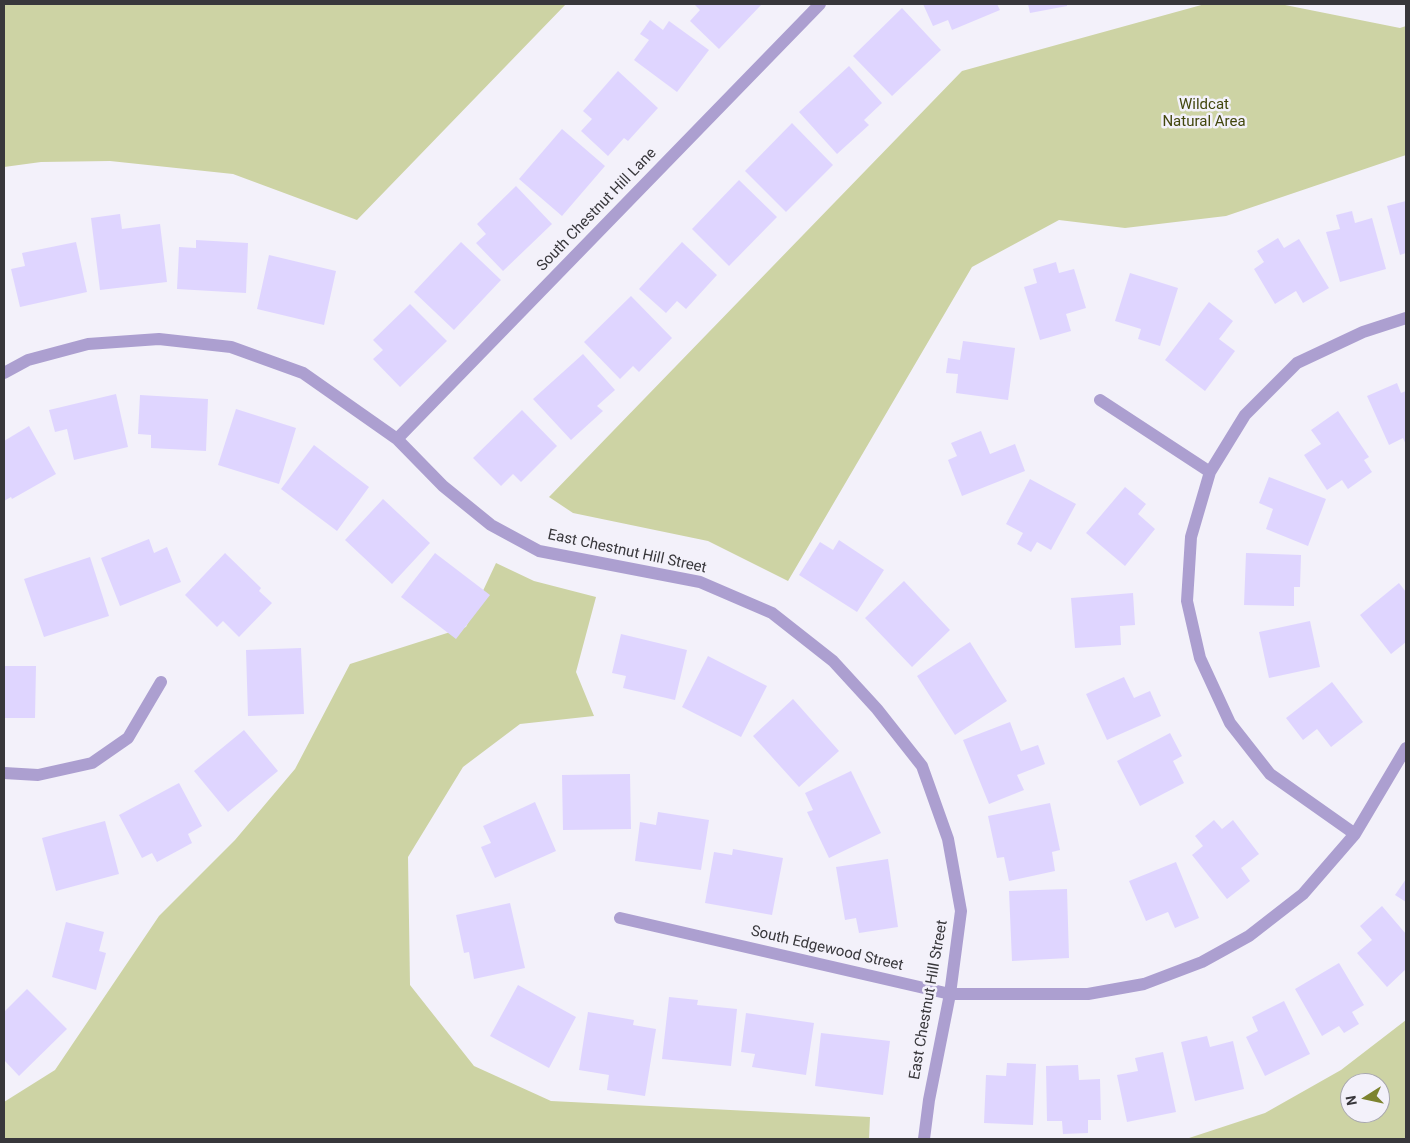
<!DOCTYPE html>
<style>
body{margin:0}
#map{position:relative;width:1410px;height:1143px;overflow:hidden;background:#f3f1fa;font-family:Roboto,sans-serif}
canvas{display:block}
.frame{position:absolute;inset:0;border:5px solid #38373b;pointer-events:none}
.north{position:absolute;left:1340px;top:1073px;width:50px;height:50px;box-sizing:border-box;background:#f3f1fa;border:1px solid #a8a7ae;border-radius:50%;rotate:260deg;font-size:14px;font-weight:700;line-height:20px;text-align:center;color:#38373b}
.north::after{content:'';display:block;margin:auto;width:18px;height:22px;background:#7d832f;clip-path:polygon(50% 0,100% 100%,50% 72%,0 100%)}
</style>
<div id="map">
<canvas width="1410" height="1143"></canvas>
<div class="frame"></div>
<div class="north">N</div>
</div>
<script>
const context = document.querySelector('canvas').getContext('2d');
context.lineJoin = 'round';
function fill(path, color) { context.fillStyle = color; context.fill(path, 'evenodd'); }
function trace(path, color, width, dash) { context.strokeStyle = color; context.lineWidth = width; context.lineCap = dash ? 'butt' : 'round'; context.setLineDash(dash || []); context.stroke(path); }
function drawText(font, color, halo, rows, align = 'center') {
  context.font = font + ' Roboto,sans-serif'; context.lineWidth = 5; context.setLineDash([]); context.textBaseline = 'middle'; context.strokeStyle = halo; context.fillStyle = color; for (const [text, x, y, turn = 0] of rows) {
    context.save(); context.translate(x, y); context.rotate((+turn || 0) * Math.PI / 180); context.textAlign = isNaN(turn) ? turn : align; if (halo) context.strokeText(text, 0, 0); context.fillText(text, 0, 0); context.restore();
  }
}
fill(new Path2D(`
 M4,4h562l-209,216 -124,-46 -123,-13 -69,1 -37,5z
 M1205,4h75l120,24 6,-2v129l-180,61 -101,12 -66,-8 -87,47 -184,314 -80,-40 -135,-28 -24,-16 413,-426z
 M496,563l38,18 62,16 -20,75 18,44 -74,8 -57,43 -55,90 2,128 64,81 77,35 319,16 -1,22h-865v-37l51,-32 104,-154 76,-76 60,-71 55,-105 116,-37z
 M1406,1020v119h-220l79,-26 76,-43zM1350,1083h30v30h-30z`), '#cdd3a4');
fill(new Path2D(`
 M694,4h68l-43,45 -29,-28 10,-11z
 M923,4h74l3,6 -48,20 -4,-10 -15,6z
 M1028,4h39v2l-37,7z
 M902,8l39,42 -49,46 -39,-40z
 M650,20l13,10 6,-9 40,29 -32,42 -43,-32 15,-20 -9,-6z
 M849,66l33,37 -18,17 5,5 -32,29 -38,-42z
 M618,71l40,37 -30,33 -4,-3 -16,18 -27,-25 11,-12 -9,-8z
 M792,123l41,42 -47,47 -41,-41z
 M562,129l43,37 -43,50 -43,-37z
 M739,180l38,37 -48,49 -37,-37z
 M516,186l36,38 -49,47 -27,-28 10,-9 -9,-10z
 M1406,201v52l-6,2 -13,-49z
 M1352,211l3,12 17,-5 14,51 -46,13 -14,-50 14,-3 -4,-14z
 M120,214l2,15 38,-5 7,58 -67,8 -9,-72z
 M1278,238l6,10 15,-9 30,49 -26,15 -7,-12 -21,13 -21,-35 10,-7 -7,-11z
 M196,240l52,3 -2,50 -69,-4 2,-42 17,1z
 M76,242l11,50 -67,15 -9,-38 14,-3 -3,-13z
 M461,242l40,38 -47,50 -40,-38z
 M682,242l35,33 -31,34 -9,-8 -11,12 -27,-24z
 M269,255l67,16 -12,54 -67,-16z
 M1056,262l3,11 15,-4 12,39 -20,6 5,17 -31,9 -16,-53 13,-4 -4,-14z
 M1130,273l48,15 -18,58 -22,-7 3,-10 -26,-8z
 M631,296l41,42 -33,34 -6,-6 -13,13 -36,-37z
 M1209,302l24,19 -14,18 16,12 -30,40 -40,-31z
 M410,304l37,37 -47,46 -27,-28 10,-9 -10,-10z
 M963,341l52,7 -7,52 -52,-7 2,-19 -12,-1 2,-15 12,2z
 M583,354l32,36 -18,16 6,5 -32,29 -38,-41z
 M1397,383l4,10 5,-2v54l-3,-7 -14,7 -22,-49z
 M116,394l12,53 -54,13 -7,-31 -12,3 -6,-22z
 M140,395l68,4 -2,52 -55,-3v-13l-13,-1z
 M236,409l60,19 -17,56 -61,-19z
 M522,410l35,36 -36,36 -8,-8 -12,12 -28,-28z
 M1338,411l31,46 -5,3 8,12 -24,17 -6,-9 -15,10 -23,-35 17,-11 -10,-14z
 M29,426l27,48 -44,25 -1,-2 -7,4v-60z
 M981,431l9,23 25,-10 10,27 -63,25 -14,-36 9,-4 -6,-13z
 M314,445l55,42 -32,44 -56,-42z
 M1269,477l57,22 -18,47 -42,-17 7,-20 -14,-6z
 M1030,479l46,25 -25,46 -14,-8 -6,10 -14,-8 6,-11 -17,-9z
 M1125,487l21,17 -8,10 17,15 -30,37 -39,-33z
 M383,499l47,44 -38,41 -47,-44z
 M149,539l5,14 13,-6 14,35 -61,24 -19,-48z
 M839,540l45,30 -27,42 -58,-37 21,-33 13,8z
 M225,553l36,35 -2,3 13,12 -33,34 -16,-16 -6,6 -32,-32z
 M435,553l55,42 -34,44 -55,-42z
 M1246,553l55,2 -1,32h-6v19l-50,-1z
 M90,557l19,59 -65,21 -20,-58z
 M904,581l46,49 -38,37 -47,-49z
 M1399,583l7,9v50l-15,12 -31,-39z
 M1133,593l2,32 -15,1 1,19 -46,3 -4,-50z
 M1310,621l10,46 -51,11 -10,-46z
 M621,634l66,16 -12,50 -52,-12 3,-12 -14,-3z
 M970,642l37,59 -52,34 -38,-59z
 M301,648l3,66 -56,2 -2,-66z
 M708,656l59,30 -26,51 -59,-30z
 M4,666h32l-1,52h-31z
 M1124,677l10,21 16,-7 11,25 -54,24 -21,-46z
 M1332,682l31,40 -32,25 -14,-18 -14,11 -17,-22z
 M793,699l46,52 -40,36 -46,-51z
 M1010,722l11,29 17,-6 7,19 -28,11 7,15 -35,14 -26,-64z
 M244,730l34,41 -50,41 -34,-41z
 M1170,733l12,23 -9,5 11,22 -44,23 -23,-45z
 M851,771l30,62 -52,25 -22,-46 6,-2 -8,-17z
 M630,774l1,55 -68,1 -1,-55z
 M179,783l23,43 -14,8 4,9 -35,19 -5,-9 -10,5 -23,-43z
 M535,802l21,49 -61,27 -14,-31 10,-4 -8,-17z
 M1050,803l10,47 -8,2 3,19 -46,10 -5,-24 -7,1 -9,-42z
 M658,812l51,8 -8,50 -66,-9 5,-39 16,3z
 M1214,820l8,9 11,-9 26,34 -18,14 9,13 -23,18 -35,-44 11,-9 -8,-10z
 M105,821l14,53 -63,17 -14,-53z
 M733,849l50,9 -11,57 -67,-12 9,-51 18,3z
 M888,859l10,68 -39,6 -3,-15 -11,2 -9,-53z
 M1176,862l23,56 -24,10 -7,-16 -22,9 -17,-40z
 M1406,879v23l-11,-7z
 M1067,889l2,69 -57,3 -3,-70z
 M510,903l15,65 -51,11 -5,-27 -5,1 -8,-38z
 M1382,906l24,28v35l-19,18 -30,-34 15,-13 -12,-14z
 M66,922l38,10 -5,19 7,2 -10,37 -44,-13z
 M1339,963l25,42 -12,7 7,12 -15,9 -5,-7 -17,10 -27,-47z
 M518,985l58,32 -27,51 -59,-32z
 M27,989l40,40 -48,47 -15,-16v-48z
 M669,997l29,3 -1,5 40,4 -6,57 -69,-7z
 M1284,1001l26,53 -45,22 -19,-39 12,-6 -6,-14z
 M588,1012l46,8 -1,5 23,4 -11,67 -38,-6 2,-15 -30,-5z
 M746,1013l68,10 -8,52 -54,-8 3,-13 -14,-2z
 M821,1033l69,8 -7,54 -68,-9z
 M1207,1036l3,11 23,-6 11,48 -49,12 -14,-59z
 M1163,1052l13,60 -49,10 -10,-47 21,-4 -3,-13z
 M1007,1063l29,1 -3,61 -49,-2 2,-48 20,1z
 M1078,1065l1,15 21,-1 1,41h-13v13l-25,1 -1,-13h-15l-1,-55z`), '#dfd5ff');
trace(new Path2D(`
 M4,373l24,-13 60,-16 71,-5 72,8 72,26 94,66 46,47 48,39 48,26 161,31 72,31 61,48 44,48 45,57 26,73 13,72 -11,83 -21,106 -5,39
 M1100,400l110,72
 M397,439l423,-435
 M4,773l34,2 54,-12 36,-25 33,-56
 M1355,834l-85,-60 -40,-51 -30,-65 -13,-57 4,-64 19,-65 35,-57 52,-52 66,-31 43,-14
 M620,918l330,76h138l56,-10 58,-22 47,-26 54,-42 52,-60 51,-86`), '#ac9fd0', 12);
drawText('15px', '#43470e', '#f3f1fa', [
 ["Wildcat",1204,105],
 ["Natural Area",1204,122]
]);
drawText('15px', '#38373b', '#f3f1fa', [
 ["South Chestnut Hill Lane",597,210,-46],
 ["East Chestnut Hill Street",627,552,12],
 ["South Edgewood Street",827,949,13],
 ["East Chestnut Hill Street",929,1000,-80]
]);
</script>
